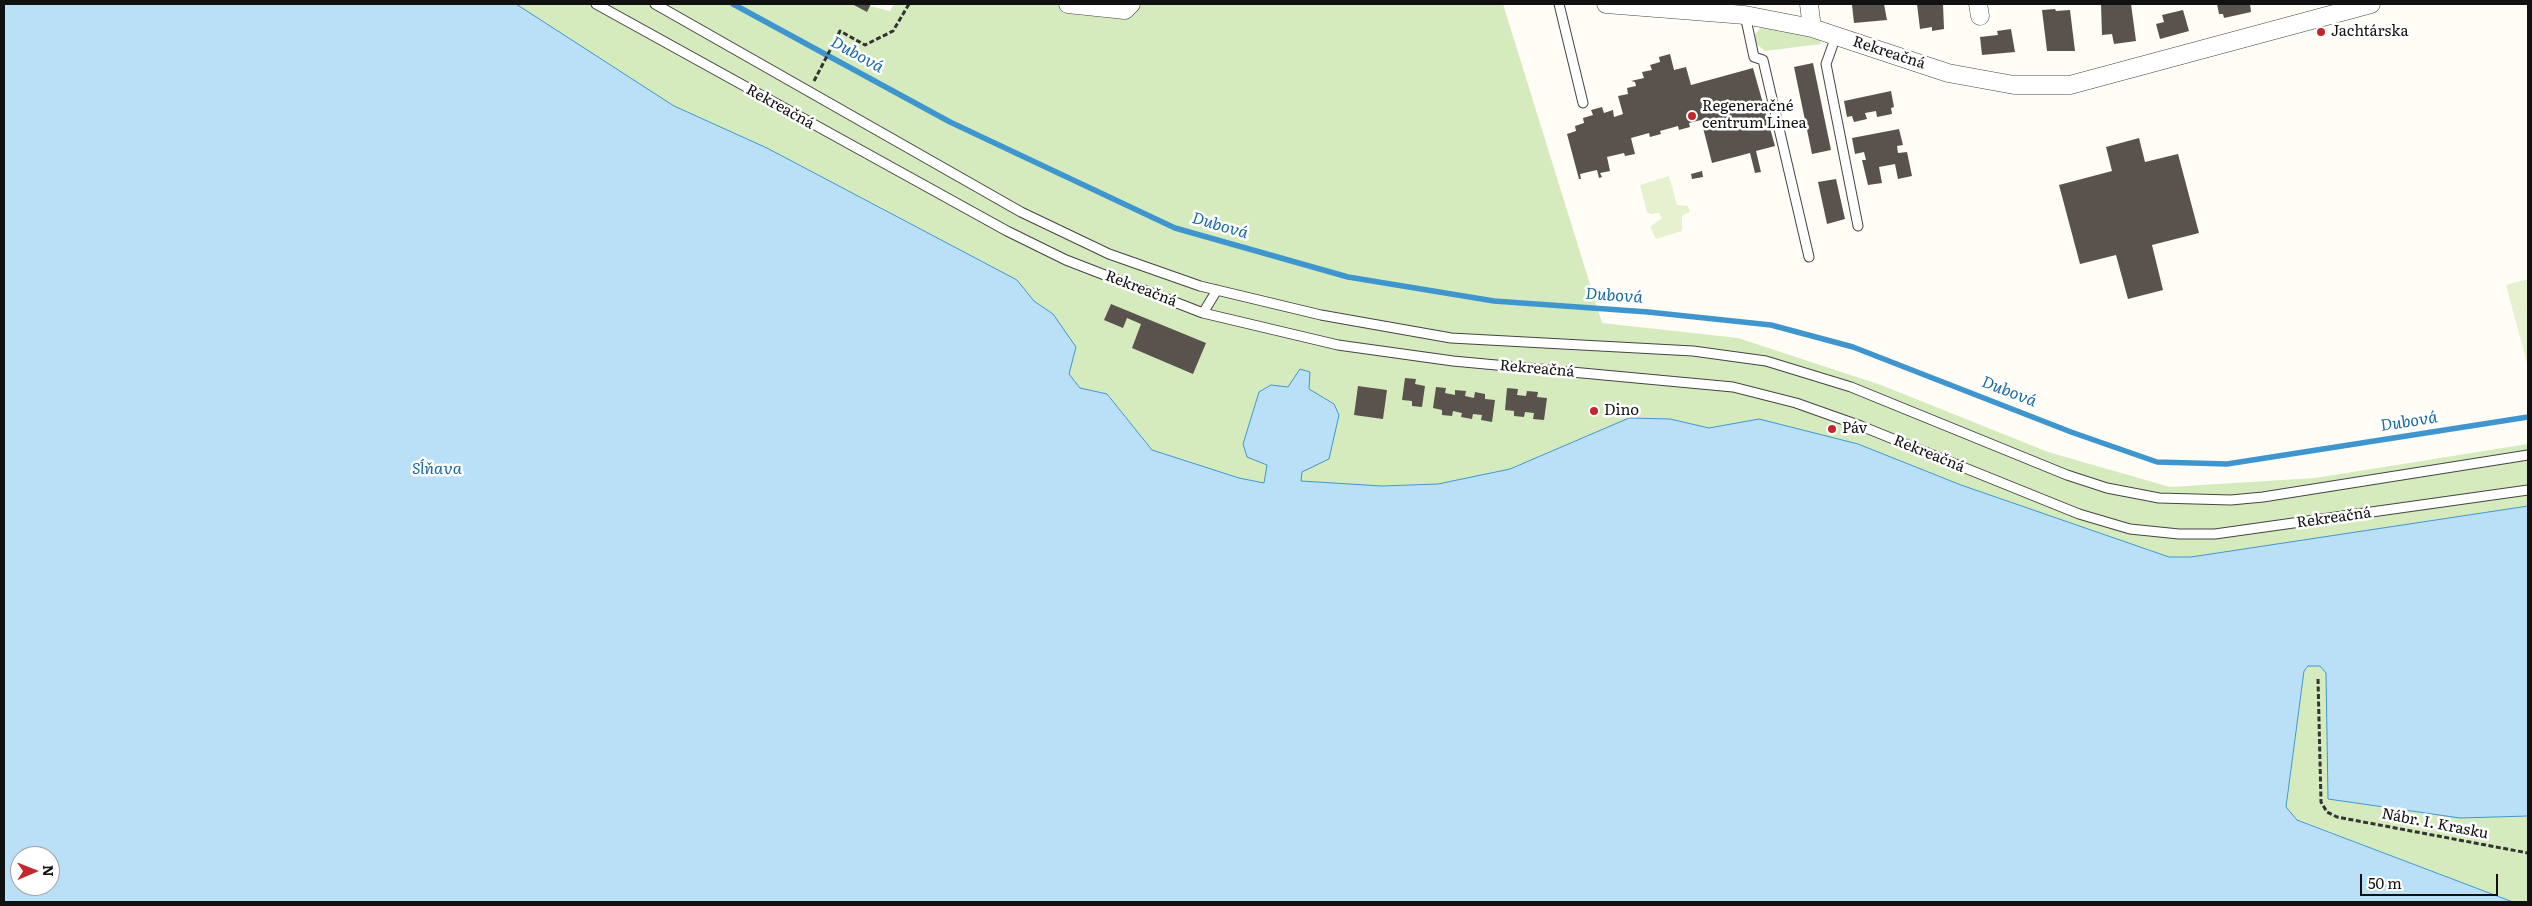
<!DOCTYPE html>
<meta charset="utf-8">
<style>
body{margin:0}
#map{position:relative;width:2532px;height:906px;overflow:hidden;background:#fffdf5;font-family:Literata,serif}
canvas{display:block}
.frame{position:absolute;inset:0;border:5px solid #111;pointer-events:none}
.north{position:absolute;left:10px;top:846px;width:50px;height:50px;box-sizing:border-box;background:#fff;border:1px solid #a0a0a0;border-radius:50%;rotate:89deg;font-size:14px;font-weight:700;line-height:20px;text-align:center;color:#111}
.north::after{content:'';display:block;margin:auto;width:18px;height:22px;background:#c4262e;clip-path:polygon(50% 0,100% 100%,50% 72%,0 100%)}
.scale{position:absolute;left:2360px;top:874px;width:138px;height:22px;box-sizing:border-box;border:2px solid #111;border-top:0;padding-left:6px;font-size:15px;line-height:18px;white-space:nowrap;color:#111;-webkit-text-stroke:4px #fff;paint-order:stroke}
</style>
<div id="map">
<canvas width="2532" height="906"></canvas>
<div class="frame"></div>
<div class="north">N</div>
<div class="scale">50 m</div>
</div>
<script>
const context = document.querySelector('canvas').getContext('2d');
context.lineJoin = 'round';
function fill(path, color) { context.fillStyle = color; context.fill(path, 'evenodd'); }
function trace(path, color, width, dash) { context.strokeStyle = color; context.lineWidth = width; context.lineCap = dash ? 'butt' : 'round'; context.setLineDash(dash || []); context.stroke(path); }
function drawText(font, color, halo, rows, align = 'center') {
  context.font = font + ' Literata,serif'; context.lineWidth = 5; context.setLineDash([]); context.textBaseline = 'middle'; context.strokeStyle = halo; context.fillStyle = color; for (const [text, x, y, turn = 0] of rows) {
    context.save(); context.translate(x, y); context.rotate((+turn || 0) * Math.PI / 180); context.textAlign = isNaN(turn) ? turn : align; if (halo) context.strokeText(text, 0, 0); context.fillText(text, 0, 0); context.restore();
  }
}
fill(new Path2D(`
 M516,4h345l29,7 4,-7h609l99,319 136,15 143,47 167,67 122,35 145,-9 213,-34v62l-337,51h-22l-208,-72 -103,-41 -99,-25 -50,9 -39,-9 -41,-1 -119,51 -72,15 -56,2 -81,-5 1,-9 32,-68 -25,-15 -38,-4 -12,7 -16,52 25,21 -4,18 -25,-5 -87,-28 -45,-56 -27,-6 -11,-14 -16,-60 -19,-13 -17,-21 -250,-132 -93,-42z
 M1766,23l53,14 2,7 -56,7 -10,-8 -1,-8z
 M2308,666h12l6,7 2,126 132,19 68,-2v86h-15l-217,-83 -10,-12 18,-136z`), '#d5ebbd');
fill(new Path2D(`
 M1669,176l8,29 11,1 2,6 -8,4v15l-26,8 -6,-12 12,-9 -3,-5 -8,1 -4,-2 -7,-27z
 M2528,279v88l-22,-82z`), '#e6f2cf');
const water = new Path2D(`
 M4,4h512l158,102 93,42 250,132 17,21 19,13 23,33 -7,27 11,14 27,6 45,56 87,28 25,5 3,-18 -20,-8 -4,-13 16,-52 12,-7 17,2 12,-18 10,3 -1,17 25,15 5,11 -10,44 -27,13 -1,9 81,5 56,-2 72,-15 119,-51 41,1 39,9 50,-9 99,25 103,41 208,72h22l337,-51v310l-68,2 -132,-19 -2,-126 -6,-7h-12l-4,5 -18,136 11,13 216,82h-2509zM20,856h30v30h-30z`);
fill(water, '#b9e0f7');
trace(water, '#3f96cf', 1);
trace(new Path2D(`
 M733,4l217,118 225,106 173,49 146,24 154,11 123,13 82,22 218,85 86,30 70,2 301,-47`), '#3f96cf', 5.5);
fill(new Path2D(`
 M852,4h19l-4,8z
 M1865,4h19l3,16 -33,3 -2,-18z
 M1917,4h26l1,25 -12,2v-4l-12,2z
 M2101,4h30l5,37 -22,3 -2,-10 -10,1z
 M2217,4h33l1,8 -27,6 -1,-4h-4z
 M2055,9l1,2 14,-1 5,41h-28l-5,-41z
 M2183,10l6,21 -29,8 -4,-15 8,-2 -2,-7z
 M2011,29l4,23 -33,3 -2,-18 18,-2 -1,-4z
 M1670,54l4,16 12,-3 5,18 62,-17 22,78 -19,5 5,21 -6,1 -5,-20 -38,10 -11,-43 -12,3 1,4 -11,3 -1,-4 -18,5 1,3 -11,3 -1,-4 -18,5 4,16 -10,2 -1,-3 -17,4 3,14 -10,2 2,4 -3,1 -2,-8 -17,4 1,5h-2l-12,-45 9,-3 -1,-5 9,-3 -1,-5 10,-3 -2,-5 11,-3 2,6 9,-3 1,7 9,-3 -5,-18 10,-2 -1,-6 9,-2 -1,-4 -4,-1 13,-3 -2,-6 10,-2 -2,-5 10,-3 -1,-5z
 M1813,63l18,87 -19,4 -18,-87z
 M1891,91l3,16 -3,1 1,6 -15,3 -1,-6 -11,2 2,6 -13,3 -2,-6 -5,1 -3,-16z
 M1899,129l4,16 -6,1 1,7 9,-1 5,24 -14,3 -3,-15 -16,3 3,16 -14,2 -6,-25h4l-2,-8 -9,2 -3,-16z
 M2139,138l6,24 33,-8 21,79 -47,12 11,45 -35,9 -12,-44 -36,9 -21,-79 53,-14 -6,-24z
 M1702,171l1,6 -11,2 -1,-5z
 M1836,179l9,40 -18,5 -9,-42z
 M1111,304l95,39 -13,31 -61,-26 9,-24 -14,-6 -4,10 -19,-8z
 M1405,378l11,1 -1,5 10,2 -3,21 -10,-1v-5l-10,-1z
 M1358,386l29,4 -4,29 -29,-4z
 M1436,387l10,1 -1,5 10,2v-5l11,1 -1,5 9,2 1,-6 10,2v5l10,1 -3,22 -11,-2 1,-5 -9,-1 -1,5 -11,-2 1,-4 -9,-2 -1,5 -10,-1v-5l-9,-2z
 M1507,388l11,1 -1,6 9,1 1,-5 11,1 -1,5 10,1 -3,22 -11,-1 1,-6 -9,-1 -1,5 -10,-1v-5l-9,-1z`), '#5a524d');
const service = new Path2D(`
 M596,4l411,227 59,29 137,53 135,32 115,16 280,26 63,16 65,23 218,88 51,15 49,5h36l313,-44
 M655,4l366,208 88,42 91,32 121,29 130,23 242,13 73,10 85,26 216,88 40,13 52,10 72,2 32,-3 265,-42
 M1559,4l24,99
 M1745,15l9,42 9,3 46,197
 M1836,36l-10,28 32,162
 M1203,313l14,-23`);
const minor = new Path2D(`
 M1068,4l57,6 6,-6
 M1606,4l139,11 67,13 136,45 66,12h56l301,-81
 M1809,4l3,24
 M1978,4l2,12`);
trace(service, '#444', 11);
trace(minor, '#444', 19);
trace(new Path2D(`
 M814,81l26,-50 25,14 28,-14 16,-27
 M2318,679l3,123 6,10 10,5 191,36`), '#333', 3, [5, 2.5]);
trace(service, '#fff', 9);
trace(minor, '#fff', 18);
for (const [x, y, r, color] of [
 [2321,32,5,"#c4262e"],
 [1692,116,5,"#c4262e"],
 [1594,411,5,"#c4262e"],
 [1832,429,5,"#c4262e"]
]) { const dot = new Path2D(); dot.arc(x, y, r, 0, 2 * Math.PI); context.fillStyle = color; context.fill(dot); trace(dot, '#fff', 2); }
drawText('15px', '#111', '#fff', [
 ["Jachtárska",2331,32],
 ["Regeneračné",1702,107],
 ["centrum Linea",1702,124],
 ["Dino",1604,411],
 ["Páv",1842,429]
], 'left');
drawText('15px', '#111', '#fff', [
 ["Rekreačná",1889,53,18],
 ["Rekreačná",780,107,29],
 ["Rekreačná",1141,289,21],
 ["Rekreačná",1537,369,5],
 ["Rekreačná",1929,454,22],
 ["Rekreačná",2334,518,-8],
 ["Nábr. I. Krasku",2435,824,11]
]);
drawText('italic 16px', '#1768a6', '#fff', [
 ["Dubová",857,55,29],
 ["Dubová",1220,226,16],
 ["Dubová",1614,296,4],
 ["Dubová",2009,392,21],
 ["Dubová",2409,422,-9],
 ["Sĺňava",437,469]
]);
</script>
